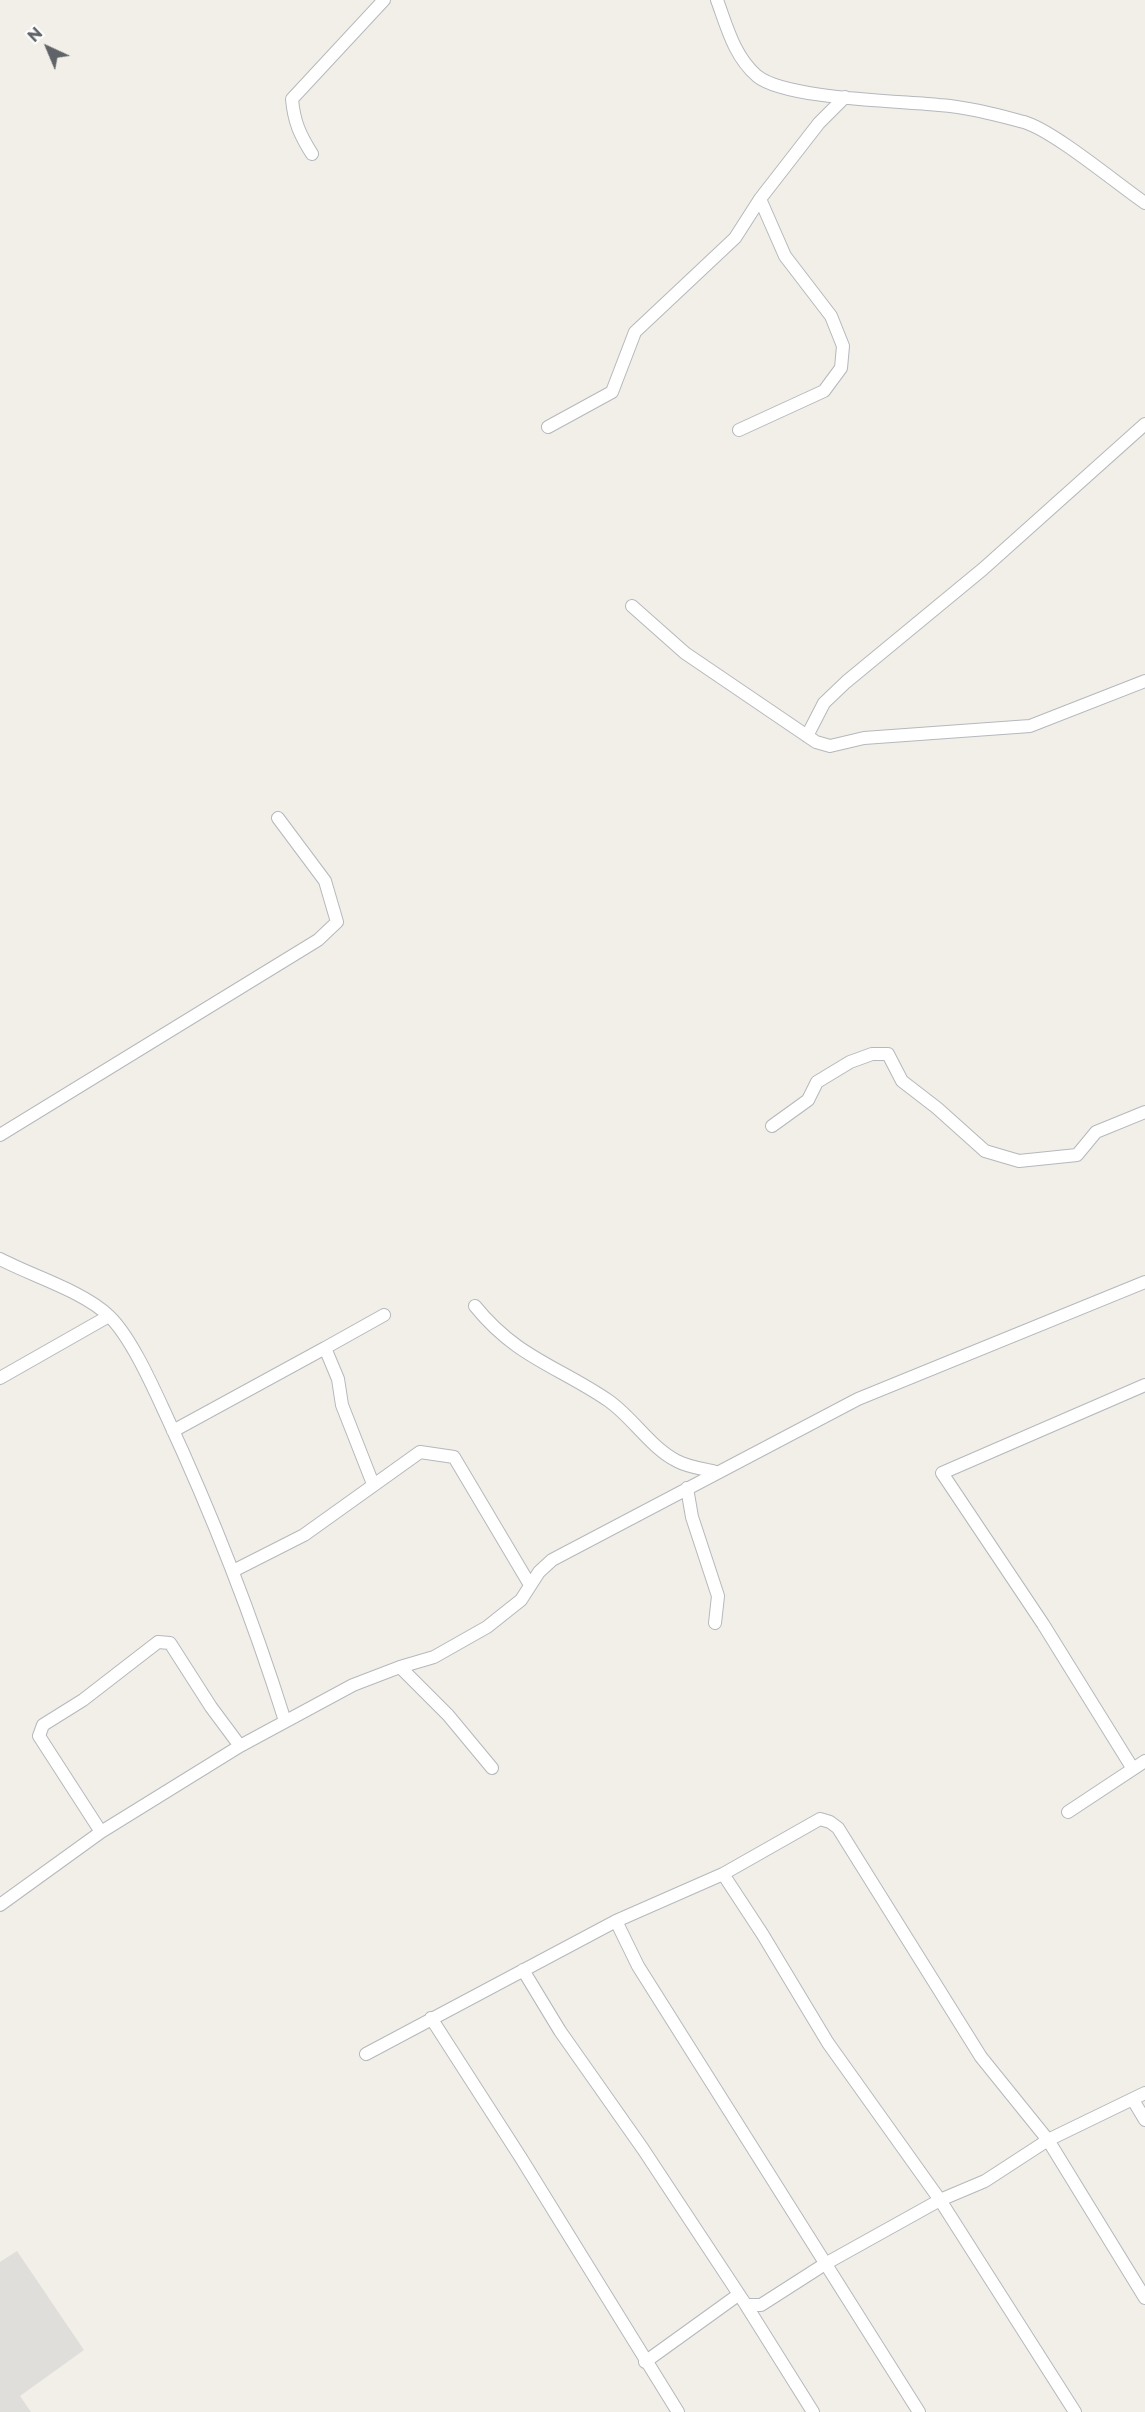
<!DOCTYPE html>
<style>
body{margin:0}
#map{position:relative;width:1145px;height:2412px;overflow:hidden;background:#f1efe8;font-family:Montserrat,sans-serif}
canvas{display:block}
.north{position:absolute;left:18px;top:18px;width:60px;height:60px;-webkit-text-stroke:4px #fff;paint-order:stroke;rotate:316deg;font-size:16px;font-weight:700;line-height:24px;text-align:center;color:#5f6368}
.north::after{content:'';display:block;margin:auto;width:21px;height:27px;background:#5f6368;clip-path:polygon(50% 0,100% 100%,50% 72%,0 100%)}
</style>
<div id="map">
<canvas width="1145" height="2412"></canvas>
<div class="north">N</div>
</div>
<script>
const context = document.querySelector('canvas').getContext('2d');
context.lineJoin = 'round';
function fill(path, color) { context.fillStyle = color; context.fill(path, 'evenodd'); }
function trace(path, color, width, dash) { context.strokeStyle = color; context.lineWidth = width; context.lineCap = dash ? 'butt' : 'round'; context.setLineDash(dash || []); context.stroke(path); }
fill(new Path2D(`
 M17,2251l67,99 -64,46 11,16h-31v-150z`), '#e0deda');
const minor = new Path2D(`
 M717,0c10,27 17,56 40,76 28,23 142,25 182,29 29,2 58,10 85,17 30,9 92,61 121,81
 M312,154c-12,-19 -18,-32 -20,-55l92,-99
 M548,427l64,-35 23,-60 100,-94 25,-39 59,-76 26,-26
 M739,430l85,-39 17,-23 2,-22 -12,-30 -46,-60 -25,-57
 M632,606l53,47 131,89 14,4 34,-8 166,-12 115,-45
 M807,736l17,-33 22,-21 137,-113 162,-145
 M772,1126l36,-26 9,-18 33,-20 22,-8h16l14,27 35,27 48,43 34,10 58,-6 19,-23 49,-20
 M0,1135l318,-195 19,-18 -12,-41 -47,-63
 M0,1259c32,17 83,32 109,57 22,21 44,71 57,99 46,99 86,201 119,306
 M475,1306c42,52 83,60 134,95 24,17 42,47 68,60 11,6 27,8 39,11
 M0,1378l109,-62
 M173,1431l152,-83
 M373,1484l-31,-79 -4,-26 -13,-31 59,-33
 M687,1488l5,29 26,79 -3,27
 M233,1571l71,-36 116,-83 34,5 76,128
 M400,1667l48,48 44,53
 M1133,1769l-90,-145 -101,-151 203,-88
 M1068,1812l77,-51
 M101,1832l-62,-96 4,-11 40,-25 75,-58 12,1 41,64 29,39
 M723,1874l97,-55 10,3 8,6 143,229 67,83 97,-47
 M0,1905l101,-73 139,-86 113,-61 47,-18 34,-10 53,-30 34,-27 18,-28 13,-12 306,-161 287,-117
 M616,1921l22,45 281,446
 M523,1970l37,61 83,118 103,156h15l64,-41 115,-64 45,-19 63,-41 97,158
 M431,2018l90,140 157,254
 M366,2054l250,-133 107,-47 40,61 65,108 112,157 135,212
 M1133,2100l12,20
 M746,2305l67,107
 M645,2362l93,-67`);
trace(minor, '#b5b8bc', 14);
trace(minor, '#fff', 12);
</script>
